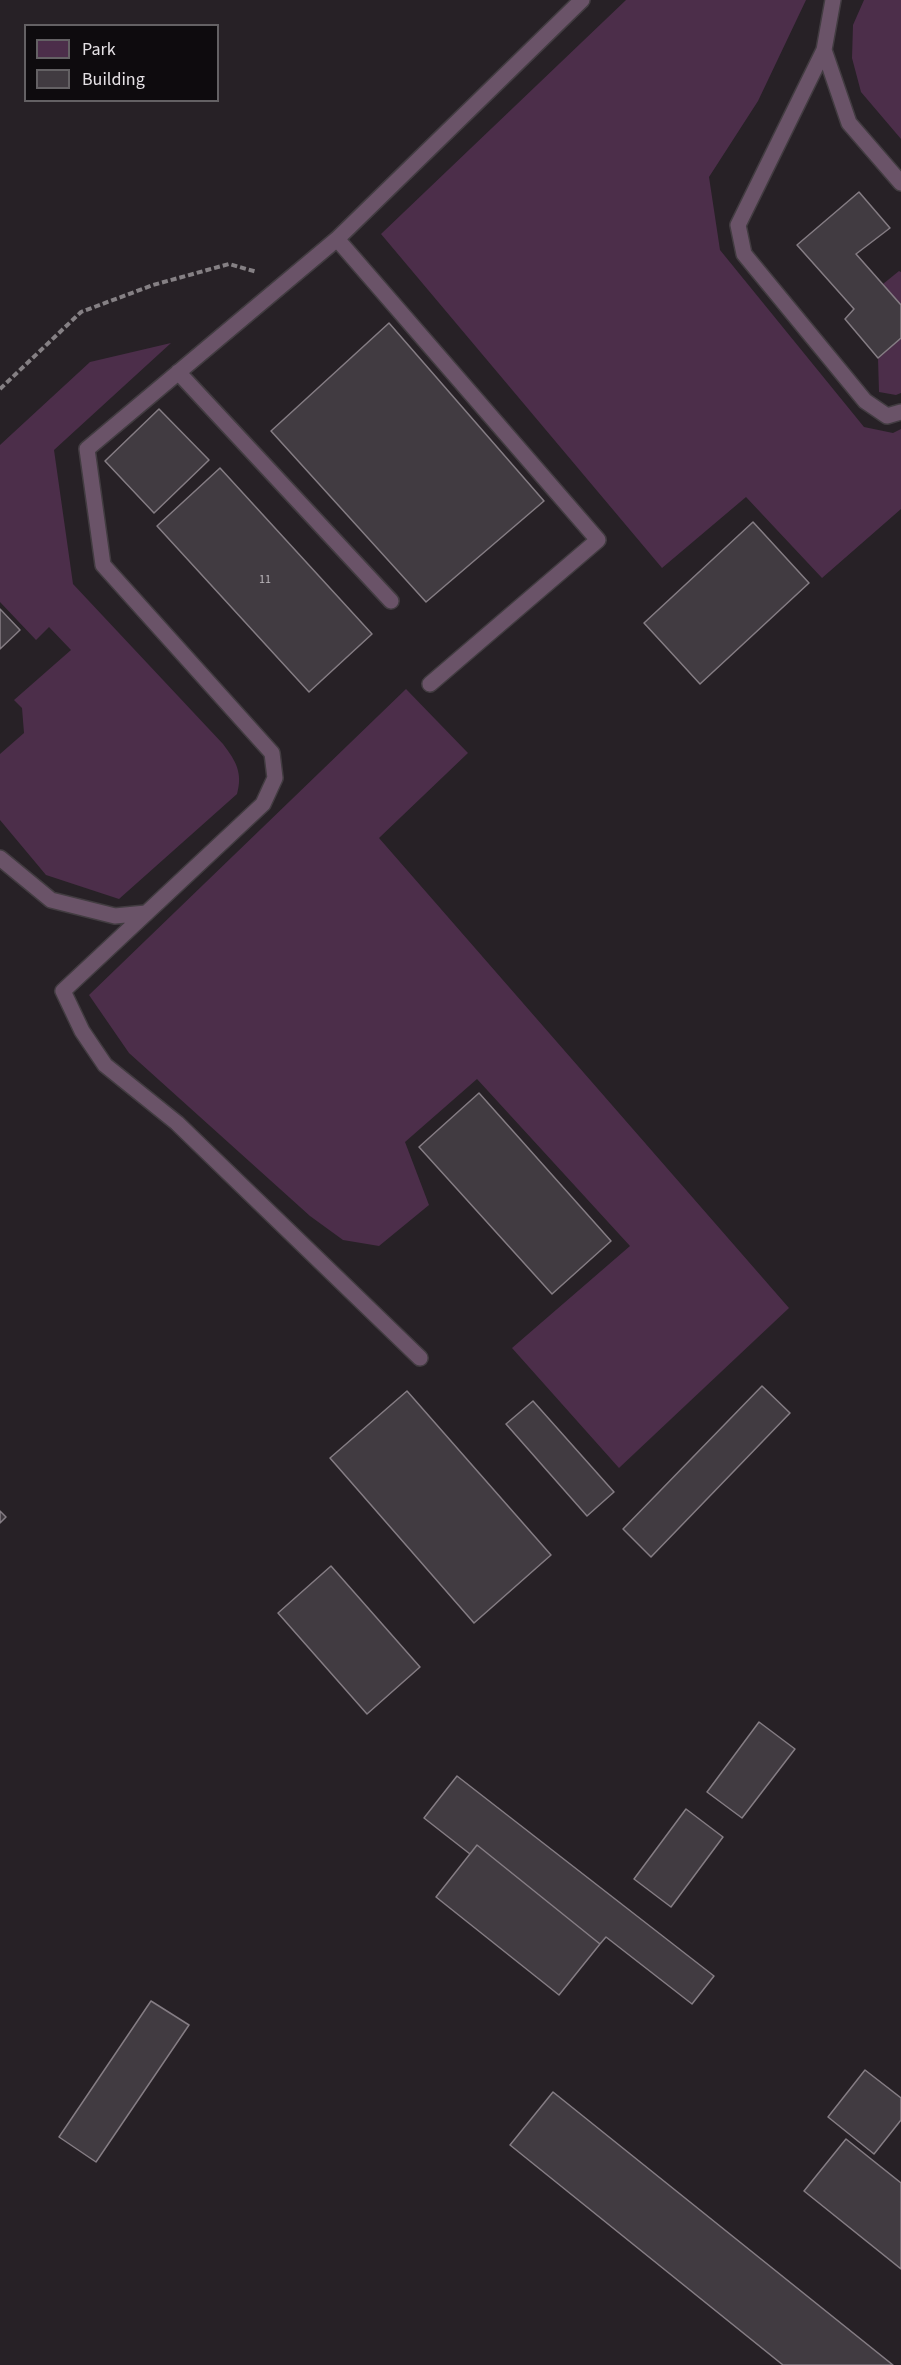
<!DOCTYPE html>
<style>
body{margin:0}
#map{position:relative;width:901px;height:2365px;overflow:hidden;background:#272126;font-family:"Source Sans 3",sans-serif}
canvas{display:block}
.legend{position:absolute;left:24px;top:24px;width:195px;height:78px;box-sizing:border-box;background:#0e0b0e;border:2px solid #646164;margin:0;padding:8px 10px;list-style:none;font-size:18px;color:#e6e2e6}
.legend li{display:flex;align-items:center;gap:12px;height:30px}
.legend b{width:30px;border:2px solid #646164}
</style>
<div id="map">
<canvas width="901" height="2365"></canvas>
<ul class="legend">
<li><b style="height:16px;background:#4c2e4a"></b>Park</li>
<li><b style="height:16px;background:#413b41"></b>Building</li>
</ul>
</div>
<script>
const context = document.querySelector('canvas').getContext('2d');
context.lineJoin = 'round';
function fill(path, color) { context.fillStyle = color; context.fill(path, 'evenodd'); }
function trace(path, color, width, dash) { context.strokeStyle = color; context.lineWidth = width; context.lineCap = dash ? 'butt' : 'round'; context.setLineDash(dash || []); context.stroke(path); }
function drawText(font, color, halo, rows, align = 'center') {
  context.font = font + ' "Source Sans 3",sans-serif'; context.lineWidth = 4.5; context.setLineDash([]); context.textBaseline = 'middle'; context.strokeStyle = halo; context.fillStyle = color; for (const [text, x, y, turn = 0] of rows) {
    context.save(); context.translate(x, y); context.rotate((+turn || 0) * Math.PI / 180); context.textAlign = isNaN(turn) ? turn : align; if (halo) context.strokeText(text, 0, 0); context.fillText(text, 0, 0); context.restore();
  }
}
fill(new Path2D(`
 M626,0h180l-48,101 -49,76 11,73 144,177 29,6 8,-4v80l-79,69 -76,-81 -84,71 -281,-334z
 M864,0h37v139l-40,-47 -9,-34 1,-33z
 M899,271l2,1v33l-18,-21z
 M901,338v55l-5,2 -17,-3 -1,-34z
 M171,343l-117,107 19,134 150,160c13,17 20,29 14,50l-118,105 -73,-24 -46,-55v-66l24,-21 -2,-25 -8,-8 57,-50 -22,-23 -13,13 -36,-38v-157l90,-83z
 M406,689l62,64 -89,85 410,470 -170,160 -107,-120 118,-102 -153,-167 -72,63 24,63 -50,41 -36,-6 -33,-24 -181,-163 -40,-58z`), '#4c2e4a');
const building = new Path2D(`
 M859,192l31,36 -34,26 45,51v33l-23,20 -33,-39 9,-10 -57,-64z
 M389,323l155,178 -118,101 -155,-171z
 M159,409l50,51 -55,53 -49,-52z
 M220,468l152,166 -63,58 -152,-166z
 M753,522l56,61 -109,101 -56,-61z
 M0,609l20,21 -20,19z
 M479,1093l132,148 -59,53 -133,-147z
 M762,1386l28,27 -139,144 -28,-28z
 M407,1391l144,164 -77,68 -144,-165z
 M533,1401l81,91 -27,24 -81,-92z
 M0,1511l6,6 -6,6z
 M331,1566l89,101 -53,47 -89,-101z
 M759,1722l36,27 -53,69 -35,-26z
 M457,1776l257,200 -22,28 -86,-67 -6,7 -123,-99 -7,9 -46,-36z
 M686,1809l37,28 -52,70 -37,-28z
 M477,1845l123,99 -41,51 -123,-98z
 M151,2001l38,24 -93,137 -37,-25z
 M865,2070l36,28v22l-27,34 -46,-37z
 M553,2092l340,273h-110l-273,-220z
 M846,2139l55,44v86l-97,-78z`);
fill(building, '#413b41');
trace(building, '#857d84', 1.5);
const lane = new Path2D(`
 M833,0l-9,50 25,73 52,60
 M824,50l-86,175 6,29 121,147 22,15 14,-4
 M337,239l261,301 -168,144
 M178,372l213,229
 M0,858l51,42 64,16 31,-3
 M420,1358l-243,-235 -72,-58 -23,-34 -19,-40 200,-187 12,-26 -3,-25 -169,-188 -16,-116 250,-210 245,-239`);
trace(lane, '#423c41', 18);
trace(new Path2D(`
 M0,389l81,-77 72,-27 76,-21 28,8`), '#858084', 4, [6, 3]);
trace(lane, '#6a5368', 15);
drawText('12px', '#bdb8bd', null, [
 ["11",265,580]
]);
</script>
